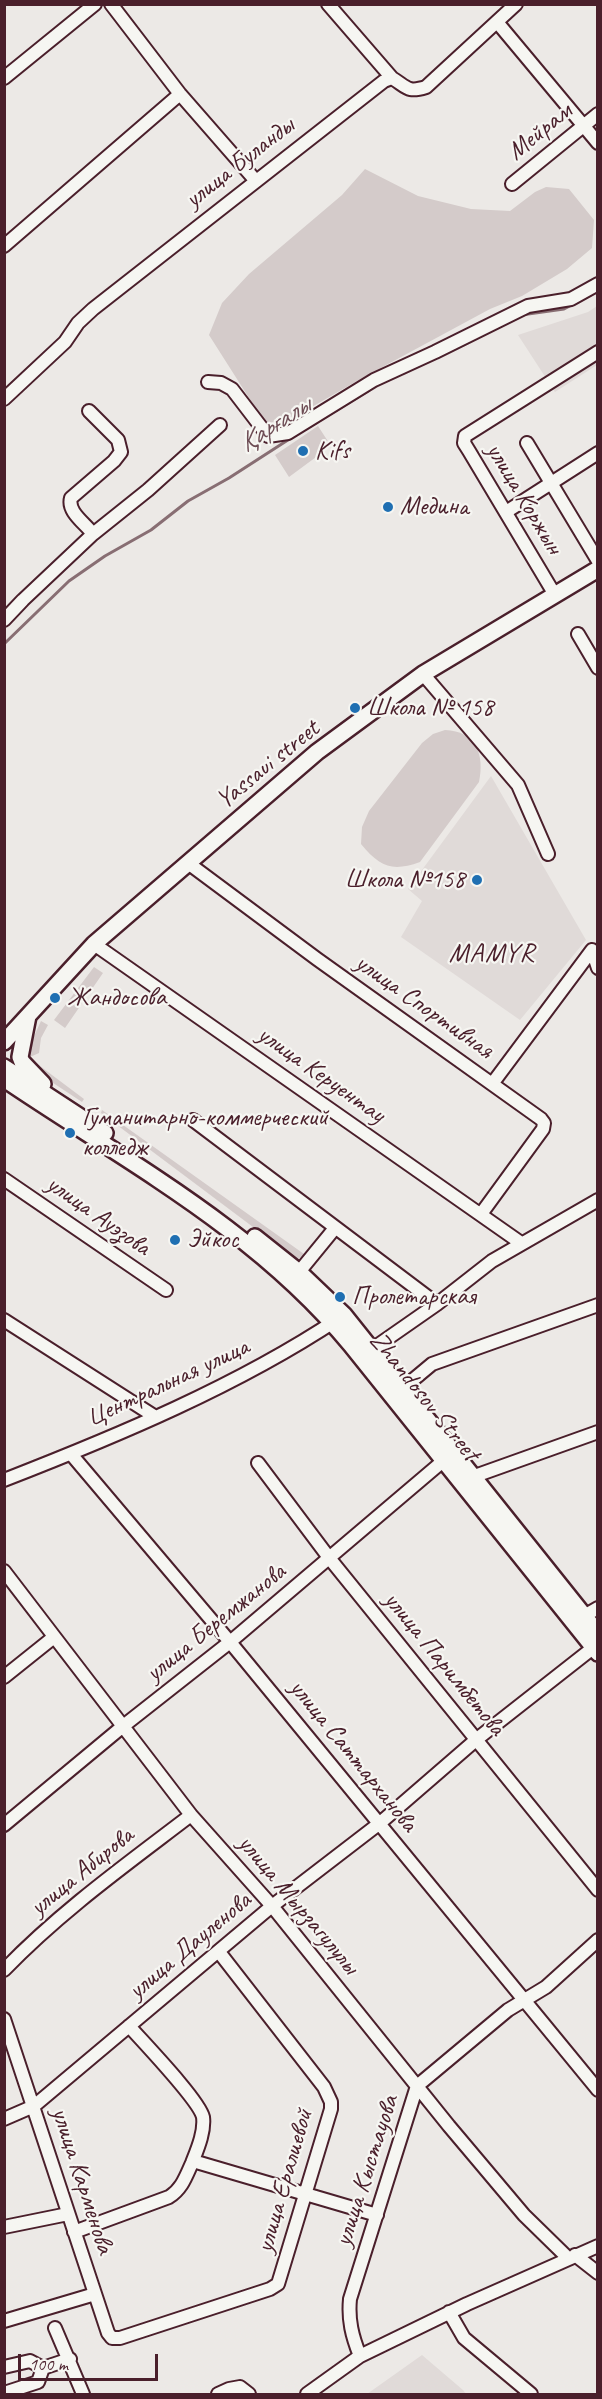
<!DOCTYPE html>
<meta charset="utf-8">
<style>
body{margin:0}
#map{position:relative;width:602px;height:2399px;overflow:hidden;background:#ece9e6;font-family:Caveat,sans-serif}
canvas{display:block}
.frame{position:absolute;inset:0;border:6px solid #4a1f2b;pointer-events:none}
.scale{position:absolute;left:18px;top:2354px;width:140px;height:27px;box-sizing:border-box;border:3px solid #4a1f2b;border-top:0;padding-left:8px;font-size:18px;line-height:21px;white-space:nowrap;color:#4a1f2b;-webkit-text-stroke:4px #f6f6f2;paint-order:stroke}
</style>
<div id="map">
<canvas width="602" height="2399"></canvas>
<div class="frame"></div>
<div class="scale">100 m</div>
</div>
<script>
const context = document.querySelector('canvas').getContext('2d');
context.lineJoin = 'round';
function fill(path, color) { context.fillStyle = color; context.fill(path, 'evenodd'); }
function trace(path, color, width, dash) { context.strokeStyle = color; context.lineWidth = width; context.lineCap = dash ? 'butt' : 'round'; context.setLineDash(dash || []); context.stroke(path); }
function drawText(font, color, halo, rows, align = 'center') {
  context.font = font + ' Caveat,sans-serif'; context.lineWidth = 4.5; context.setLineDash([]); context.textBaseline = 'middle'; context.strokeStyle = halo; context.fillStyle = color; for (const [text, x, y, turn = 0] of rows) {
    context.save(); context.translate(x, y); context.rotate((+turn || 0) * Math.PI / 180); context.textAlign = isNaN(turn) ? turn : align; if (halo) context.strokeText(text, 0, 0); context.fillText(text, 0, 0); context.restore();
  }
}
fill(new Path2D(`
 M597,306v59l-42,27 -37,-57 70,-23z
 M491,776l95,164 -66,80 -119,-83 21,-36 -14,-12z
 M422,2355l41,35 3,4h-99z`), '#e0dad8');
fill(new Path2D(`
 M365,169l53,27 53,13 39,2 25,-19 11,-5 23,2 25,31 -2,28 -25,21 -45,27 -32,13 -126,68 -94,54 -61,-96 13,-32 27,-29 93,-79z
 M318,426l13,20 -42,31 -14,-22z
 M445,730c31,1 40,25 34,52l-59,80c-28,10 -40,5 -59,-18l1,-17 7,-16 53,-68 11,-9z
 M94,967l9,6 -38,55 -11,-8z
 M41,1021l7,4 -7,13 -2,15 -9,4 -1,-10z
 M32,1060l52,39 -2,3 -44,-29z
 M102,1110l202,144 -7,6 -196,-147z`), '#d4cbca');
trace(new Path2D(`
 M521,315l43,-6 34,-18
 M304,430l64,-39
 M4,644l65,-63 36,-25 46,-26 37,-29 41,-23 62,-40`), '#886e73', 3);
const minor = new Path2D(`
 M111,4l69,90 76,87
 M328,4l64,74
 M497,22l101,121
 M4,78l91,-74
 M512,184l86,-70
 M4,246l176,-152
 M208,382l13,1 11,6 36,47 20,-3 86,-53 61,-28 93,-46 43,-7 27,-15
 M4,399l61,-57 13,-19 15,-14 291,-228 8,-3c15,9 15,15 34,9l90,-83
 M89,411l29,29 3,12 -7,9 -43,37c-4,14 14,25 22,36l55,-44 72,-65
 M527,443l71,118
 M506,512l92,-59
 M555,595l-86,-144 -5,-8 1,-7 133,-84
 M4,620l19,-20 70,-66
 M578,634l20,34
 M423,674l95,111 30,69
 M188,863l129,96 224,160 3,4 -1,6 -62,85
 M94,944l427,299
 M592,950l6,18
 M492,1084l100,-134
 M193,1120l244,184
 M4,1179l162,111
 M299,1272l36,-44
 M4,1320l150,96
 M371,1350l66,-46 55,-43 106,-61
 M402,1389l30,-25 166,-59
 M71,1454l159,188 368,448
 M258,1463l72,96 268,331
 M472,1477l126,-45
 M4,1480c113,-44 233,-94 334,-161
 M4,1571l187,244 81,91 177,220 75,89 44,43
 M584,1616l14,-8
 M4,1677l50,-40
 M4,1825l118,-98 108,-85 219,-186
 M4,1970c57,-59 123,-106 187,-155
 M4,2019l104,314 4,5h8l150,-49 8,-5 53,-175v-7l-7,-15 -105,-135
 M4,2119l30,-13 238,-200 108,-83 97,-84 121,-95
 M193,2161l184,54
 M4,2227l64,-13
 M74,2232l95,-35c13,-8 17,-21 23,-34 5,-13 13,-31 11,-46 -4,-17 -59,-74 -74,-91
 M575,2255l23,18
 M449,2312l15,26 67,56
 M4,2321l91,-27
 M55,2328l28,66
 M360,2356c-8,-20 -12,-36 -10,-57l67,-213 91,-76 38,-23 52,-47
 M4,2367l26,-6 13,7 27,-9
 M4,2393l34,-11 5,-14
 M218,2394l11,-5 11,-2 9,7
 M307,2394l53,-38 107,-52 131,-58`);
const major = new Path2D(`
 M28,1016l-8,41 2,5 21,22
 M4,1042l90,-98 223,-192 106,-78 175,-105
 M4,1067l101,66
 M4,1079c121,82 253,151 347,266l247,308
 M255,1237l44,35 45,43 254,318`);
trace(minor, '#4a1f2b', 16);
trace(major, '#4a1f2b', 20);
trace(minor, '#f6f6f2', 12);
trace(major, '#f6f6f2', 15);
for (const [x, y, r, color] of [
 [303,451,6,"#1f6fb2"],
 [388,507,6,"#1f6fb2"],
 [355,708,6,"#1f6fb2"],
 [477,880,6,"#1f6fb2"],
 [55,998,6,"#1f6fb2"],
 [70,1133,6,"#1f6fb2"],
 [175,1240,6,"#1f6fb2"],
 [340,1297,6,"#1f6fb2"]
]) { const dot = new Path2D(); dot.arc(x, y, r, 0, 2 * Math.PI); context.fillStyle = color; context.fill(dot); trace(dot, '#f6f6f2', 2); }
drawText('26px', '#4a1f2b', '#f6f6f2', [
 ["Мейрам",540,132,-39],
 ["улица Буланды",240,163,-38],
 ["улица Коржын",524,499,59],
 ["Yassaui street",268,765,-39],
 ["улица Спортивная",424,1007,35],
 ["улица Керуентау",321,1075,35],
 ["улица Ауэзова",98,1216,35],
 ["Центральная улица",168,1383,-25],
 ["Zhandosov Street",424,1397,51],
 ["улица Беремжанова",216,1623,-39],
 ["улица Паримбетова",444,1664,51],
 ["улица Саттарханова",353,1756,51],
 ["улица Абирова",82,1872,-39],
 ["улица Мырзагулулы",298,1905,50],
 ["улица Дауленова",190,1946,-40],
 ["улица Кыстауова",367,2171,-72],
 ["улица Карменова",82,2181,72],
 ["улица Ералиевой",285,2181,-74]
]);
drawText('26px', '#4a1f2b', '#f6f6f2', [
 ["Kifs",315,451],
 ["Медина",400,507],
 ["Школа № 158",367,708],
 ["Школа №158",465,880,"right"],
 ["Жандосова",67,998],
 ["Гуманитарно-коммерческий",82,1118],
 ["колледж",82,1148],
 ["Эйкос",187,1240],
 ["Пролетарская",352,1297]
], 'left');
drawText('italic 27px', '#6e4d55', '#f6f6f2', [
 ["Қарғалы",275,425,-33]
]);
context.letterSpacing = '1.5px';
drawText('27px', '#4a1f2b', '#f6f6f2', [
 ["MAMYR",492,954]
]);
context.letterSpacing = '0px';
</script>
